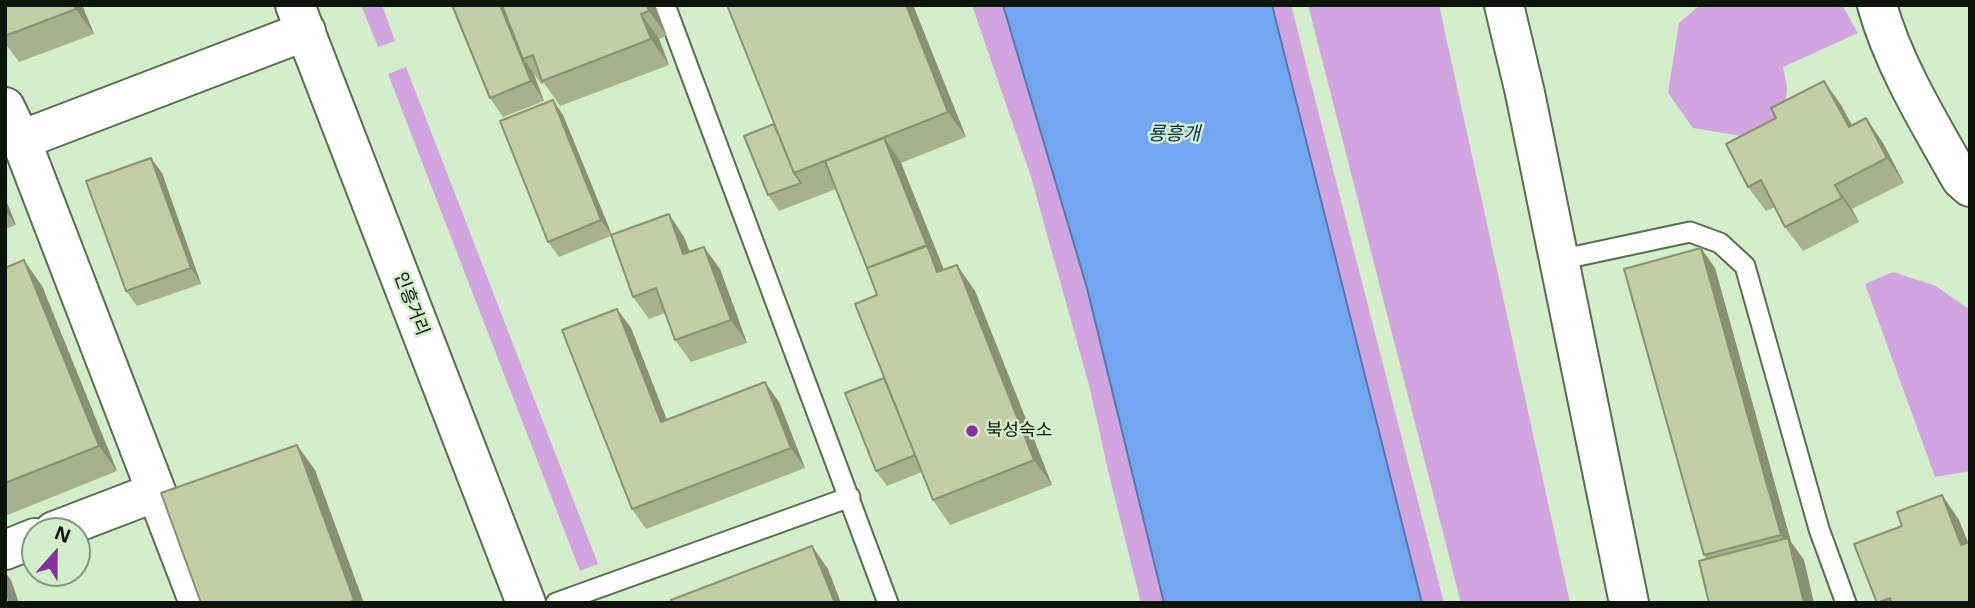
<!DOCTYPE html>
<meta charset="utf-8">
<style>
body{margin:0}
#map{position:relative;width:1975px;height:608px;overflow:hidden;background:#d3eeca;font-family:"Noto Sans",sans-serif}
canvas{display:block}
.frame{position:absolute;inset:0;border:7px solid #0c1509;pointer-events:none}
.north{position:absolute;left:21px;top:517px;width:70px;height:70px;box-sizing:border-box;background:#d3eeca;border:2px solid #83977d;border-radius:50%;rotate:21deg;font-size:19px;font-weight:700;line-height:28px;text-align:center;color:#0c1509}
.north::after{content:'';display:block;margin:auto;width:24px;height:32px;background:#85309e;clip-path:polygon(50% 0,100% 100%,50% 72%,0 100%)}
</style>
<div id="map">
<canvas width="1975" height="608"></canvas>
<div class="frame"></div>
<div class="north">N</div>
</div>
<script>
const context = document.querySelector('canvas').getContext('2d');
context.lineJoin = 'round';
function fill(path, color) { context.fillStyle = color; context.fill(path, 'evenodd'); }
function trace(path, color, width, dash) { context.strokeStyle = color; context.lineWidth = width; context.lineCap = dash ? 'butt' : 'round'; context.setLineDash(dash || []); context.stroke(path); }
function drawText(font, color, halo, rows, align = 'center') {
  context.font = font + ' "Noto Sans","Noto Sans KR",sans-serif'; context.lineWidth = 5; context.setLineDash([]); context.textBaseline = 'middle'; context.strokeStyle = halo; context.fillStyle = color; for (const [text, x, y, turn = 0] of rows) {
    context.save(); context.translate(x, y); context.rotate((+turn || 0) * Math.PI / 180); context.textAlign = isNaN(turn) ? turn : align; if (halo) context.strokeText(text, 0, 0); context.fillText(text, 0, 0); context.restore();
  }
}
fill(new Path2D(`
 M361,5h21l13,36 -17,6z
 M972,5h31l84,283 77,315h-23l-33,-133 -19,-85 -58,-208z
 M1272,5h19l153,598h-22z
 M1308,5h131l131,598h-109z
 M1700,5h142l16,28 -75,34 4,21 -3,37 -36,12 -55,-9 -25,-35 11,-70z
 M406,67l192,497 -18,7 -192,-497z
 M1893,272l43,14 34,24v161l-35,6 -70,-193z`), '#d2a5e1');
const water = new Path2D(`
 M1003,5h269l150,598h-258l-77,-315z`);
fill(water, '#73a6f0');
trace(water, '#547aab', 2);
const service = new Path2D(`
 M665,5l223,598
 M1559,260l131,-28 30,11 25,23 74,263 27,74
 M556,603l294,-106`);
const minor = new Path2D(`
 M1877,5c17,61 53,119 84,174l9,8
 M5,107l16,33 178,463
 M21,140l285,-109
 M54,531l102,-39
 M5,550l30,-12`);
const tertiary = new Path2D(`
 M1504,5l21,88 104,510`);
const secondary = new Path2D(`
 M295,5l231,598`);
trace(service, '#576e4f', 23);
trace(minor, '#576e4f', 42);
trace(tertiary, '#576e4f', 42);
trace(secondary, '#576e4f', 42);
trace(service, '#fff', 19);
trace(minor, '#fff', 38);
trace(tertiary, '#fff', 38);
trace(secondary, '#fff', 38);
fill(new Path2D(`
 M5,5h77l12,29 -75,28 -14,-19z
 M452,5h203l12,31 -8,3 10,26 -109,41 -16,-23 -3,1 -8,-12 11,29 -41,16 -13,-19z
 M727,5h186l53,132 -65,26 43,107 31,21 77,194 -102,40 -17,-25 -11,-28 -35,14 -11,-15 8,-93 -7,-83 -41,-106 -57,22 -11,-16 6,-71z
 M1824,81l17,24 11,20 14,-7 17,25 21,40 -52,26 7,13 -56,29 -18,-24 -10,-20 -9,4 -18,-24 28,-69z
 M563,115l49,120 72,2 6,15 30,17 27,74 -56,19 -16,-22 -10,-27 -16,6 -16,-22 -22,-61 -52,21 -11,-15z
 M162,173l39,111 -64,22 -11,-15z
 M5,198l11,27 -11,4z
 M5,268l37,18 75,185 -112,45z
 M1715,268l76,274 13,18 -98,-1 -2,-4z
 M617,309l14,19 36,92 112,-18 26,66 -159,61 -14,-20z
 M1942,495l17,25 11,83h-93l25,-77z`), '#a9b08d');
fill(new Path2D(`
 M74,5h8l12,29 -18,-25z
 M500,5h5l18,54 10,13 11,29 -13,-20z
 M647,5h8l12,31 -18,-25z
 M906,5h7l53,132 -18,-25z
 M641,14l18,25 10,26 -18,-26z
 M1824,81l17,24 25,47 -17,-25z
 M553,100l10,15 49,120 -11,-15z
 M1866,118l17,25 21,40 -17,-25z
 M884,138l17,25 43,107 -17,-24z
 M151,158l11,15 39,111 -10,-16z
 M1835,185l17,24 7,13 -17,-24z
 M5,198l11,27 -11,-15z
 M669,214l15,23 15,40 -16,-23z
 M927,245l17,25 -7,2z
 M704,247l16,22 27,74 -16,-23z
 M1701,248l14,20 76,274 13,18 10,43h-10l-13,-54 -10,-14z
 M24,260l18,26 75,185 -18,-25z
 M957,265l18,26 77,194 -18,-25z
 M617,309l14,19 44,113 -14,-19z
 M765,382l14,20 26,66 -14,-20z
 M297,445l18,25 49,133h-8l-2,-3z
 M1942,495l17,25 11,27 -9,-2z
 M812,546l16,23 13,34h-6z
 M5,572l6,8 8,23h-9l-5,-15z`), '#899073');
const building = new Path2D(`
 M5,5h69l2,4 -71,27z
 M452,5h48l31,76 -41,17z
 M502,5h145l2,6 -8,3 10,25 -109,42 -9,-26 -10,4z
 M727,5h179l42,107 -154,61z
 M1824,81l25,46 17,-9 21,40 -52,27 7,13 -57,29 -24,-47 -13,7 -22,-43 50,-26 -5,-10z
 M553,100l48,120 -53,22 -48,-121z
 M774,124l20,49 7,10 -33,12 -24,-59z
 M884,138l43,108 -60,22 -42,-107z
 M151,158l40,110 -65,23 -40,-110z
 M669,214l14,40 21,-7 27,73 -56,20 -19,-52 -23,9 -22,-62z
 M927,245l10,27 20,-7 77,195 -101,40 -78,-196 22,-9 -10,-27z
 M1701,248l80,287 -77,20 -80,-286z
 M24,260l75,186 -94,37v-215z
 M617,309l44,113 104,-40 26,66 -159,61 -70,-179z
 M884,378l31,77 -39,16 -31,-78z
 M297,445l57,155 -6,3h-147l-40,-110z
 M1942,495l19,50 9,-3v61h-79l-1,-5 -13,5 -23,-59 48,-18 -5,-14z
 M1788,538l16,65h-95l-10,-42z
 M812,546l23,57h-163l-1,-3z
 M5,588l5,15h-5z`);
fill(building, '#c4cda4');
trace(building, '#899073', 2);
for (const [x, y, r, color] of [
 [972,431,7,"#85309e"]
]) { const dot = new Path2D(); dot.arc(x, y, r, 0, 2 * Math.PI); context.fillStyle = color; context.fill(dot); trace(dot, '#d3eeca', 2.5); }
drawText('18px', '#0c1509', '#d3eeca', [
 ["인흥거리",411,304,69]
]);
drawText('18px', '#0c1509', '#d3eeca', [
 ["북성숙소",986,431]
], 'left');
drawText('italic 19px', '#082957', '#d3eeca', [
 ["룡흥개",1174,135]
]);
</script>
